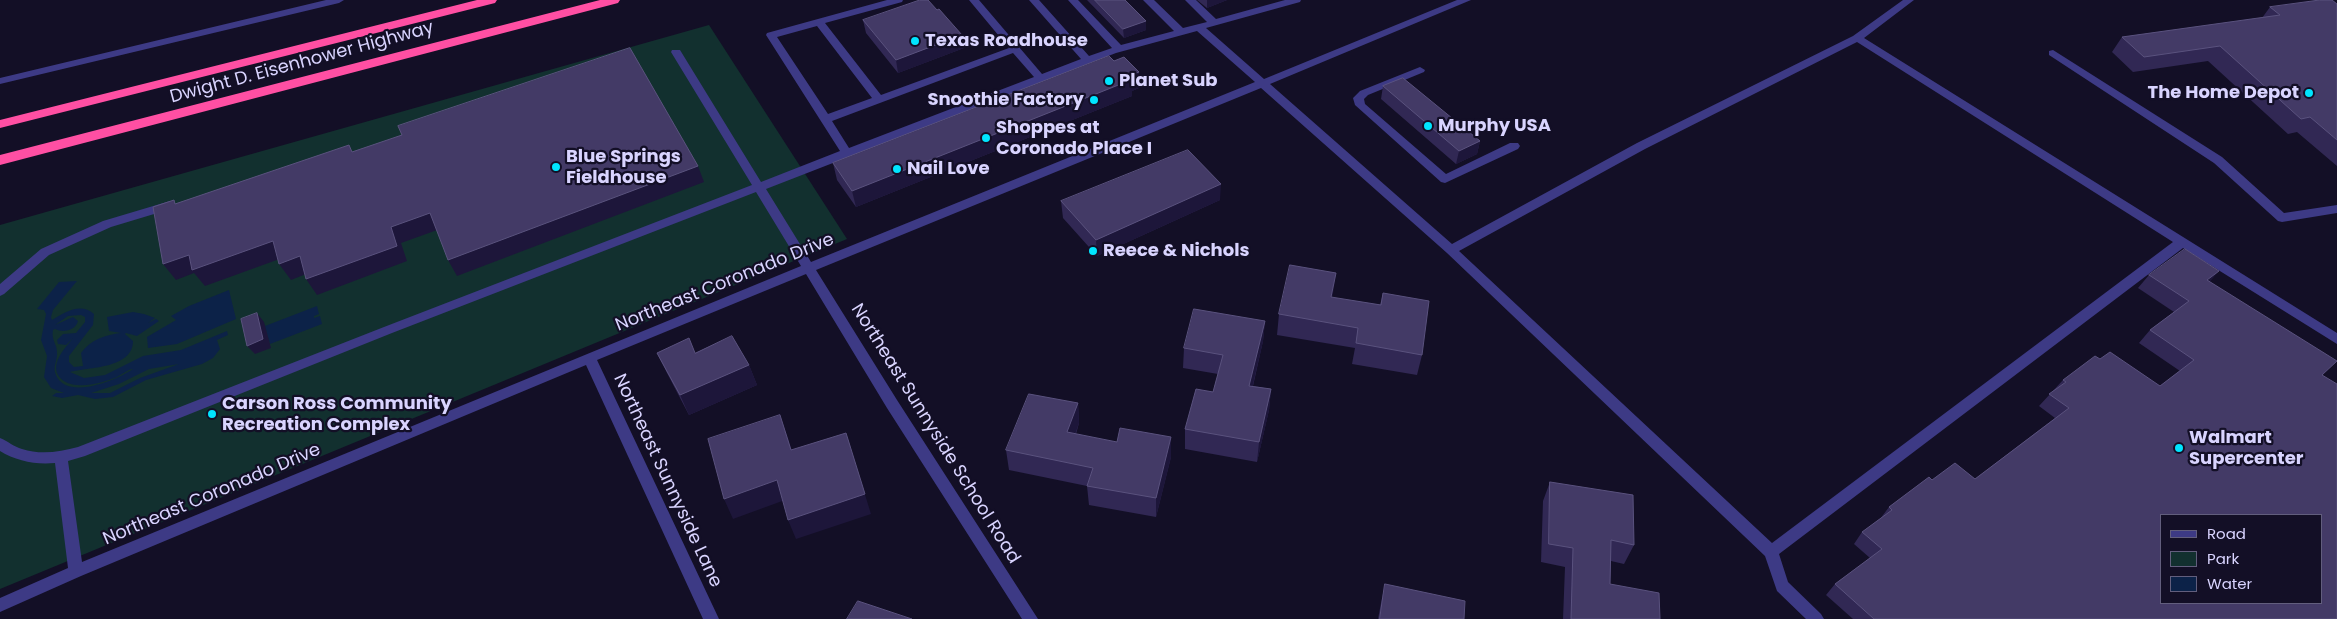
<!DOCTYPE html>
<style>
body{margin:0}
#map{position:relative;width:2337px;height:619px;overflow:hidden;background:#130f26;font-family:Poppins,sans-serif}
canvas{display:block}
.legend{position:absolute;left:2160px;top:514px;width:162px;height:90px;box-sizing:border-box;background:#130f26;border:1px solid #625e7d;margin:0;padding:6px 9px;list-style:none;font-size:15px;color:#d9d4ff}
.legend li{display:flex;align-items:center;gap:10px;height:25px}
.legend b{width:25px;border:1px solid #625e7d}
</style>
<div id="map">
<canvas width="2337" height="619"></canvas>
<ul class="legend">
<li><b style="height:6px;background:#3d3a85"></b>Road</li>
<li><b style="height:14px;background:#12302f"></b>Park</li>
<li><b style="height:14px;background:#0c2248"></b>Water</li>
</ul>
</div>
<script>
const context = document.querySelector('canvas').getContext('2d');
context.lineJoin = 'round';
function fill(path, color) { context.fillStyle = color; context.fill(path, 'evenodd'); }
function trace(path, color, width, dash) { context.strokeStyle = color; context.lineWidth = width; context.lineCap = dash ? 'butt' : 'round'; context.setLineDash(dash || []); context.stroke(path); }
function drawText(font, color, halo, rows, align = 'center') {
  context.font = font + ' Poppins,sans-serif'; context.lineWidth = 4.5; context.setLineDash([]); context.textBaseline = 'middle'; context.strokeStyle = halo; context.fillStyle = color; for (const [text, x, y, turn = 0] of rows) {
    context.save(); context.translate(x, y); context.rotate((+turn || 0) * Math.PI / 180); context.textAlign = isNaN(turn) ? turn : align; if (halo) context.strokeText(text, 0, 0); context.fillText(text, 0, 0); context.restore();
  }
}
fill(new Path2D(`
 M709,25l138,214 -847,350v-364z`), '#12302f');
fill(new Path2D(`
 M77,281l-24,29 -2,7 1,3c13,-8 29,-18 42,-6l-1,11 -24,31v6l5,5 9,-1 -2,-13c10,-14 25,-18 40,-20l-12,-2 -2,-14 26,-5 11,2 11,4 -7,5 8,-4 3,2 -22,15 -11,-3 -1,1 8,7c0,28 -45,26 -63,31l14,6 21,-3 38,-19 38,-6 46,-19 1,4 -11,5 3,9 -7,9 -11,6 -56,16 -33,17 -18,2 -17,-4 -16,3 -10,-2 4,-3h8l-13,-5 -7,-11 3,-21 -6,-16 5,-26 -2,-4 -7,-1 22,-27zM81,315l4,2v5l-9,11 -13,1 -6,6 1,4 8,1 7,-7c-7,9 -22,24 -15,37 11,18 45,8 59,2 5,-3 12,-8 16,-8 -16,11 -66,32 -77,6 -4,-8 2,-15 1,-23 0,-8 -6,-12 -4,-22l2,-1c8,4 20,2 23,-8l-5,-4 -18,8 13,-9zM179,364l-39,14 -30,15h-19l28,-9 30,-15z
 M229,290l7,29 -59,25 -29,4 -1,-11 29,-17 -5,-4 18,-10z
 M317,306l2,8 -5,2v2l6,-2 2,8 -52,20 -5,-18z`), '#0c2248');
fill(new Path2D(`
 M326,0h18l-5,3 -339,81v-6z
 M887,0h16l-1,2 -77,21 56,72 128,-47 -40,-48h10l63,74 39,-15 -52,-59h10l50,56 23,-8 -44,-48h10l43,45 53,-14 -31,-31h11l29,28 24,-6 -22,-22h11l20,19 69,-19h16l-1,2 -94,26 58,51 193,-79h14l-201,84 182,160 185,-101 216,-107 50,-36h11l-50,38 473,295v11l-154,-96 -404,306 9,28 33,32 3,5h-18l-29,-28 -12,-35 -318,-303 -186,-165 -445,182 81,130 141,219h-16l-135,-211 -81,-134 -209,86 122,259h-16l-117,-254 -505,211 -81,36v-14l68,-30 -13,-105c-19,2 -39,-2 -55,-12v-13c8,3 14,9 22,11 18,6 38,3 56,-2l306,-120 368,-142 -81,-133 1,-2h8l81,132 79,-31 -74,-116 1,-2zM817,26l55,72 -44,16 -51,-77zM1197,31l58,51 -444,180 -45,-73 350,-136zM1857,42l316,200 -401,301 -313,-292 186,-102zM1013,53l21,24 -185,71 -17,-27zM756,192l45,74 -719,296 -14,-101 17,-5 307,-123z
 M2053,50l169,107 62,56 53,-8v8l-55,9 -4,-1 -64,-58 -165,-108v-4z
 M1420,67l5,3 -1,2 -56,23 -4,4 1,5 81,70 64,-31h8l2,3 -2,3 -73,34 -4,-1 -86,-77 -2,-7 7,-7z
 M170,201l6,4 -2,3 -63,19 -62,28 -45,39 -4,2v-12l41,-35 62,-28z`), '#3d3a85');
fill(new Path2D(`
 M477,0h20l-2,3 -495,125v-8z
 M600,0h20l-2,3 -618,162v-10z`), '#ff4fa3');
fill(new Path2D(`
 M1087,0h38l21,21v9l-22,8z
 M1197,0h30l-20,8z
 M2337,4v162l-40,-34 -9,2 -80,-73 -75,11 -21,-20 10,-15 140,-19 8,-11z
 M863,20l101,28 -66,25 -32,-40z
 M1114,61l25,11v16l-7,3v5l-276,111 -19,-27 -4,-17z
 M1383,86l97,55 -3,13 -21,10 -75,-65z
 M1220,200l-123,56 -34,-38 -2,-17z
 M2149,275l61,7 113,93 14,244h-484l-27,-24 9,-11 35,-26 -16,-14 8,-12 18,-13 9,-12 43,-27 43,-1 80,-61 -16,-12 24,-26 37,-21 60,27 20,-15 -41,-28 11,-13 24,-18 -36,-24z
 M1383,293l39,62 -5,20 -65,-11 3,-16 -78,-13 2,-21 54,-16 47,7z
 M1265,321l-2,20 -10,45 18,3 -2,21 -12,52 -72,-13v-20l28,-37 5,-18 -35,-6 1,-20z
 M657,353h38l54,12 8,20 -68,30 -22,-42z
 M1078,403l1,20 -3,11 95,23 -15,60 -67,-12 -2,-19 -78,-16 -3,-20z
 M1550,482l84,63 -10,19 -13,-3 -1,23 50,35h-97l2,-52 -24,-5 2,-61z
 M1385,584l79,35h-86l3,-16z`), '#312854');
fill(new Path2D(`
 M1207,0h20l-20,8z
 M1146,21v9l-22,8 -1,-9z
 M962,35l2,13 -66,25 -2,-13z
 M1139,72v16l-7,3v5l-276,111 -4,-16z
 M1480,141l-3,13 -21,10 3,-13z
 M698,166l6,16 -247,94 -9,-16z
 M1221,184l-1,16 -123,56 -1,-16z
 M430,213l10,16 -39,14 6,18 -90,34 -11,-16 85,-52z
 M273,241l12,16 -80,29 -11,-13 -18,7 -13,-16 26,-9z
 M300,256l11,16 -20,8 -12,-16z
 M2219,271l-11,13 -1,-4z
 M1336,273l-3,21 -5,24 3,-21z
 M257,313l7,9 7,26 -16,6 -8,-8z
 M1265,321l-2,20 -15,65 1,-20z
 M749,365l8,20 -68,30 -9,-20z
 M1271,389l-2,21 -12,52 2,-20z
 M1078,403l1,20 -10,29 -2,-20z
 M780,415l7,20 11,35 -7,-20z
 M846,433l25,81 -75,25 -8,-19z
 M1171,437v20l-15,60v-19z
 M777,480l8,20 -52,19 -9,-20z`), '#1d163a');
const building = new Path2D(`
 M920,0h8l9,10 2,-1 23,26 -66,25 -33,-40z
 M1095,0h30l21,21 -23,8z
 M2320,0h12l5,4v136l-27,-23 -9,2 -81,-73 -76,11 -22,-20 158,-22 -10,-8z
 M630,48l68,118 -250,94 -18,-47 -39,14 6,19 -91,33 -6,-23 -21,8 -6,-23 -81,29 -3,-15 -26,9 -10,-57 21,-7 1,4 174,-59 3,7 50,-17 -4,-9z
 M1109,56l5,5 10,-4 15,15 -11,4 3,4 -279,111 -19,-28z
 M1403,78l77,63 -21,10 -76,-65z
 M1188,150l33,34 -125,56 -35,-39z
 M2185,249l34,22 -12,9 130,81 -15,14 15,9v235h-463l-39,-35 47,-35 -20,-17 30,-22 -3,-3 40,-30 3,3 23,-17 20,16 94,-71 -20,-14 17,-12 -3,-2 32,-24 5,3 10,-7 50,34 34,-26 -44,-30 39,-29 -40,-26zM2161,515h160v88h-160z
 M1290,265l46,8 -5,24 50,8 2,-12 46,8 -7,54 -66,-12 2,-15 -79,-14z
 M1194,309l71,12 -16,65 22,3 -12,53 -74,-13 11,-40 17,3 10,-37 -39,-7z
 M257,313l6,26 -16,7 -6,-27z
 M732,336l17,29 -69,30 -23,-42 32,-15 6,15z
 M1029,394l49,9 -11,29 50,10 3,-14 51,9 -15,61 -69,-12 6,-18 -87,-18z
 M780,415l11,35 55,-17 19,61 -77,26 -11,-40 -53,19 -16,-60z
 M1550,482l83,13 1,50 -23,-5 -1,44 49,9 1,26h-89l2,-71 -24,-4z
 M1385,584l80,17 -1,18h-84z
 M858,601l54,18h-65z`);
fill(building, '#433a66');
trace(building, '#5a527e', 1);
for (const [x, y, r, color] of [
 [915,41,5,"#00e5ff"],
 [1109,81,5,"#00e5ff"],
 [2309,93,5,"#00e5ff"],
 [1094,100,5,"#00e5ff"],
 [1428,126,5,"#00e5ff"],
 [986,138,5,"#00e5ff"],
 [556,167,5,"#00e5ff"],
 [897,169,5,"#00e5ff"],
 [1093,251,5,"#00e5ff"],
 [212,414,5,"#00e5ff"],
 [2179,448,5,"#00e5ff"]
]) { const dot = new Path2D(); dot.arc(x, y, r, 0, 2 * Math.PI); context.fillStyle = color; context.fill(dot); trace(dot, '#130f26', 2); }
drawText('bold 18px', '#d9d4ff', '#130f26', [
 ["Texas Roadhouse",925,41],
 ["Planet Sub",1119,81],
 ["The Home Depot",2299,93,"right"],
 ["Snoothie Factory",1084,100,"right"],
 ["Murphy USA",1438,126],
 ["Shoppes at",996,128],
 ["Coronado Place I",996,149],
 ["Blue Springs",566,157],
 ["Fieldhouse",566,178],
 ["Nail Love",907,169],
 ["Reece & Nichols",1103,251],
 ["Carson Ross Community",222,404],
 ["Recreation Complex",222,425],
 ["Walmart",2189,438],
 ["Supercenter",2189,459]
], 'left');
drawText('18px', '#d9d4ff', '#130f26', [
 ["Dwight D. Eisenhower Highway",302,63,-15],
 ["Northeast Coronado Drive",725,283,-22],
 ["Northeast Sunnyside School Road",935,434,58],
 ["Northeast Sunnyside Lane",667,481,65],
 ["Northeast Coronado Drive",212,495,-23]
]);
</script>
